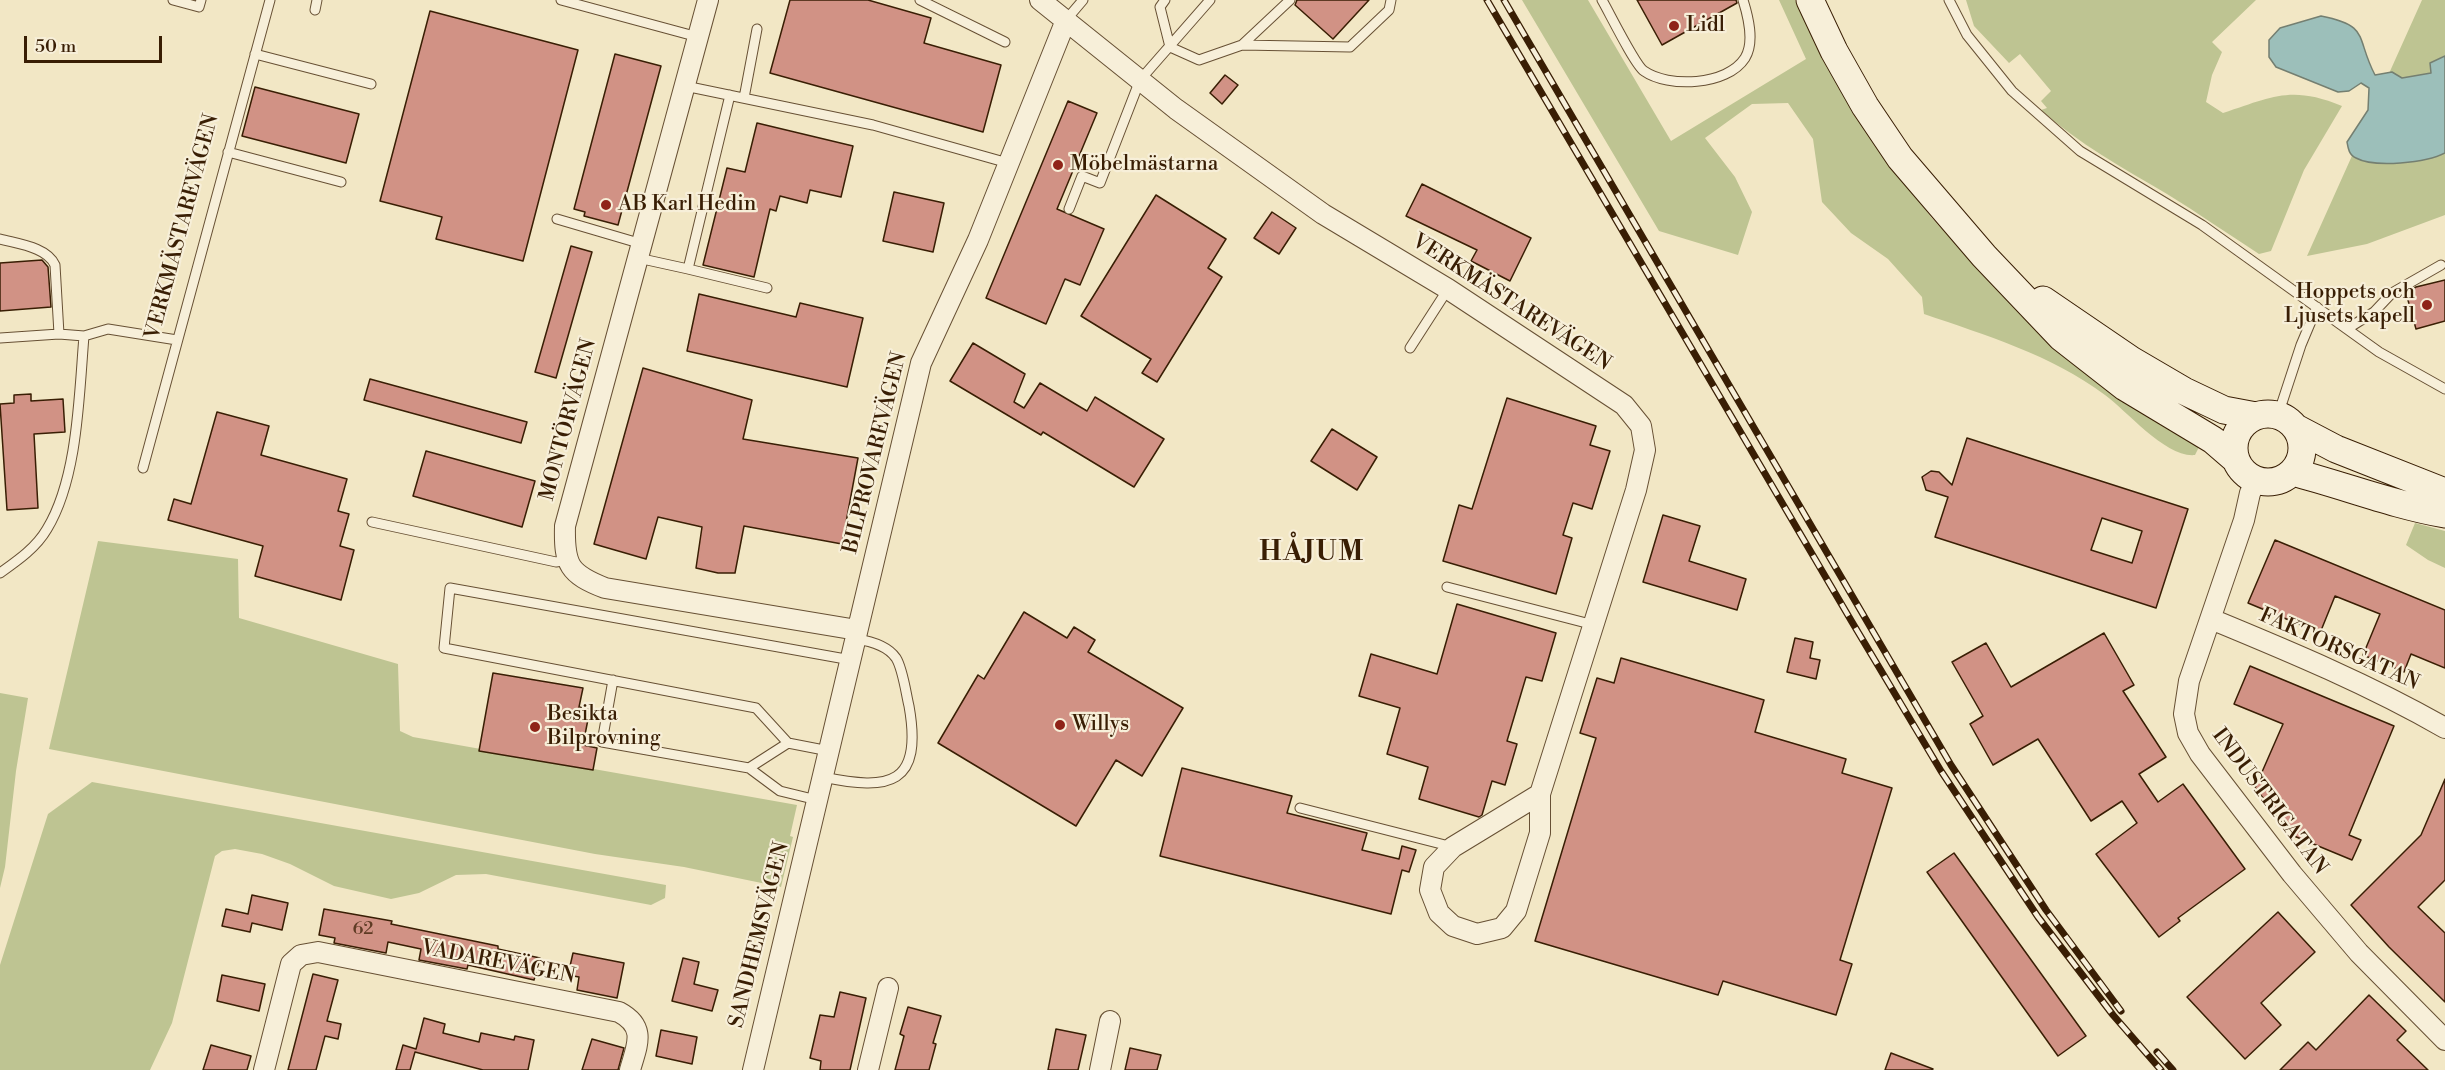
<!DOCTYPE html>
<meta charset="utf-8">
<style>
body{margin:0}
#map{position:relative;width:2445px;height:1070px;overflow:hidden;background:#f2e7c5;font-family:"Libre Bodoni",serif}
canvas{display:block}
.scale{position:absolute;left:24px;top:36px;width:138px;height:27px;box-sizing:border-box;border:3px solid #391e04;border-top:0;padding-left:8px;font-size:18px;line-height:21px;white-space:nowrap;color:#391e04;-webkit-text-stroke:4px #f7efd9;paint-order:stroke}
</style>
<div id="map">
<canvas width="2445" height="1070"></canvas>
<div class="scale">50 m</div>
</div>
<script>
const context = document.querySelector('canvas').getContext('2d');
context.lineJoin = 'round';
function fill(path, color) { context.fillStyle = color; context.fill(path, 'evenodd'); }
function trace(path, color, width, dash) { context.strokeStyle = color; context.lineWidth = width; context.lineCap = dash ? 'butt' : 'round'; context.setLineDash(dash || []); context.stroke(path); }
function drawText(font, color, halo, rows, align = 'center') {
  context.font = font + ' "Libre Bodoni",serif'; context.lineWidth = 4.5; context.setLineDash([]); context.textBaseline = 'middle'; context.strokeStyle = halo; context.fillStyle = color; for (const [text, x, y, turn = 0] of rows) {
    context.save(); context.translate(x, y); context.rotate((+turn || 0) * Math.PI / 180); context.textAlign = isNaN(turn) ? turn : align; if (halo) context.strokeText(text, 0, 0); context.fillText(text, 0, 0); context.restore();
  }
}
fill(new Path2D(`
 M1522,0h66l83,141 135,-82 -27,-59h16l26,53 48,83 62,81 49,54 219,176 -4,8c-29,3 -68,-44 -90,-60 -53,-40 -120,-60 -181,-81l-2,-17 -34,-38 -37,-26 -29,-31 -9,-63 -25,-36 -36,1 -47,34 30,39 17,35 -14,43 -79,-24z
 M1966,0h290l-44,42 10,10 -10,23 -6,27 17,11c49,-16 68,-28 119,-7l-38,64 -33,81 -12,3c-31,-20 -61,-41 -92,-60 -44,-26 -88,-50 -126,-84l6,-2 -6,-7 10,-10 -31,-37 -11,9 -35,-37z
 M2422,0h23v215l-78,29 -60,12z
 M2415,523l30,8v37l-17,-8 -22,-15z
 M98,541l140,18 1,59 159,46 2,67 13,6 384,68 -7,31 3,1 -12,50 -97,-20 -89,-13 -546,-105z
 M0,693l28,5 -12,73 -11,96 -5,21z
 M92,782l574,103 -1,13 -14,7 -165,-31 -30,1 -37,18 -28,6 -57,-13 -44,-22 -28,-10 -27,-5 -13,2 -7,5 -43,167 -22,47h-150v-105l48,-151z`), '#bec492');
const water = new Path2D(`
 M2321,16c50,10 34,21 54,59l17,-3 10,6 29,-5 -1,-10 15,-7v97c-18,10 -71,15 -89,5 -7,-3 -8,-10 -9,-16l21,-32 1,-22 -8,-5 -12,8 -11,1 -62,-25 -7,-10v-17l11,-12z`);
fill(water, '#9cbfba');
trace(water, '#747f71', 1.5);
const building = new Path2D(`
 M790,0h78l63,18 -7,25 77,22 -18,67 -213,-59z
 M1297,0h72l-36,39 -38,-34z
 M1637,0h99l1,3 -75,42z
 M430,11l148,39 -55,211 -87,-22 6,-22 -62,-16z
 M615,54l46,12 -43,159 -34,-9 1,-4 -11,-3z
 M1225,75l13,10 -16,19 -12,-11z
 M255,87l104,27 -13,49 -104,-27z
 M1068,101l29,12 -40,96 47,20 -24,56 -15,-6 -19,45 -60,-26z
 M757,123l96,23 -12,51 -31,-7 -3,13 -27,-7 -4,15 -6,-2 -16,68 -51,-12 24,-97 18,4z
 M1422,184l109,54 -21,43 -39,-20 6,-11 -71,-34z
 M894,192l50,11 -11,49 -50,-11z
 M1156,195l70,44 -18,29 14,9 -65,105 -15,-9 9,-14 -70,-43z
 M1272,212l24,16 -17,26 -25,-16z
 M571,246l21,6 -36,126 -21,-6z
 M42,260l6,7 3,40 -51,4v-48z
 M2445,280v41l-29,8 -10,-36 10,-6z
 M699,294l97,23 4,-14 63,15 -16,69 -160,-36z
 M973,343l52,31 -11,28 10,6 16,-25 47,28 8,-14 69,42 -30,48 -91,-55 -2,3 -91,-54z
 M643,368l109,32 -9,39 115,19 -16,86 -98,-18 -9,47h-17l-22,-5 6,-41 -44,-10 -12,42 -52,-15z
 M370,379l157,43 -6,21 -157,-43z
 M31,394v7l32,-2 2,33 -31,2 4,74 -31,2 -7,-106 14,-1v-8z
 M1507,398l89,28 -6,19 20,6 -18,58 -19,-6 -10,32 9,3 -16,56 -113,-33 16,-56 13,4z
 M217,412l52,14 -8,29 86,24 -9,32 11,3 -9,32 14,4 -13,50 -86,-24 8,-30 -95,-26 6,-21 17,5z
 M1332,429l45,28 -20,33 -46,-29z
 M1967,438l221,71 -32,99 -221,-71 13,-40 -22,-7 -4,-13 9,-6 8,1 13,13zM2102,518l40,13 -10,32 -41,-13z
 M426,451l109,30 -13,46 -109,-31z
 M1663,515l37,11 -11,35 57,18 -9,31 -94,-28z
 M2275,540l170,70v58l-34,-14 -7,18 -41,-17 17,-41 -45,-18 -15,37 -72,-30z
 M1457,604l99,29 -14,48 -16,-4 -19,64 10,3 -12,41 -13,-4 -10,34 -3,2 -60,-18 9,-32 -41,-13 13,-46 -41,-12 12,-42 66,20z
 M1024,612l43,26 7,-11 21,13 -7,12 95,56 -41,68 -26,-16 -40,66 -138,-83 40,-68 6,4z
 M2104,633l30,52 -11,6 43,66 -27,17 19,28 25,-18 62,85 -67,49 2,3 -21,16 -63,-83 41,-31 -15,-22 -31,20 -53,-82 -45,26 -23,-41 13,-8 -31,-54 34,-19 25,44z
 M1795,638l18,4 -3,16 10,2 -4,19 -29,-7z
 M1621,658l143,42 -9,32 91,27 -4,14 50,15 -52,172 12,4 -16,51 -113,-34 -5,14 -183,-54 61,-203 -16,-5 17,-55 17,5z
 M2250,666l144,60 -45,109 12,5 -9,20 -58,-24 -39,-48 28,-64 -49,-20z
 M493,673l90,15 -4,19 11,2 -7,36 14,3 -4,22 -114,-19z
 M1182,768l110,28 -5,17 80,20 -5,17 37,9 3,-13 14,4 -7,22 -7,-2 -11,44 -231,-58z
 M2445,779v101l-27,27 27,26v69l-56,-55 -38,-42 70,-70z
 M1954,853l132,183 -28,20 -131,-184z
 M252,895l36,8 -6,27 -30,-7 -2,9 -28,-6 4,-17 22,5z
 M324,909l68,12 -1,3 107,22v3l42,9 -6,22 -66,-15 -1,4 -48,-9 2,-11 -33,-7 -2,11 -52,-10 1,-5 -16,-3z
 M2278,912l37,40 -54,51 20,22 -36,34 -58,-62z
 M573,953l51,10 -7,35 -40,-8 2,-13 -11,-2z
 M683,958l16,4 -5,22 24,6 -6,21 -40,-10z
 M313,974l25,6 -11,41 14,3 -3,15 -13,-3 -9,34h-28z
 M222,975l43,9 -6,27 -42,-10z
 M840,992l26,6 -16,72h-30l1,-9 -11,-3 10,-43 14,2z
 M2369,995l37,36 -9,9 31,30h-148l28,-28 8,8z
 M908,1007l33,9 -8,27 3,1 -7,26h-34l9,-34 -4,-2z
 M424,1018l21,6 -2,9 36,9 2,-9 33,7 1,-4 19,4 -6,30h-45l-68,-18 -5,18h-14l7,-25 13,4z
 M1056,1029l30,6 -8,35h-30z
 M661,1030l36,7 -5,27 -36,-8z
 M592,1039l32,9 -6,22h-36z
 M211,1045l40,11 -4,14h-44z
 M1130,1048l31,7 -4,15h-32z
 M1891,1053l42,16 -1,1h-47z`);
fill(building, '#d19285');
trace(building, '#391e04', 1.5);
const lane = new Path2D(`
 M173,0l26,7 2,-7
 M561,0l137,37
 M920,0l85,42
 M1165,0l-5,7 10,40 29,13 43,-15 108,2 39,-37 2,-10
 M1602,0c7,12 33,65 42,71 24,17 83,15 101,-13 10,-16 3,-42 -2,-58
 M1949,0l18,35 45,56 68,60 122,74 177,127 66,37
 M315,10l2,-10
 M1066,20l17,-20
 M1242,45l48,-45
 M255,54l116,30
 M685,86l188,39 135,38
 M744,98l13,-69
 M228,152l113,30
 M1069,209l13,-33 18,7 40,-103 70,-80
 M557,219l85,25
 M0,239c18,5 47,8 55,26l4,69
 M638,258l50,11 42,-174
 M688,269l79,19
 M2347,329l27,-17 18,-19 49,-28
 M0,338l59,-4 25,2 24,-7 69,11
 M1410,348l38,-59
 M2278,415l23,-70 16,-38
 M143,468l127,-468
 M372,522l184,40 12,-2
 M0,573c17,-12 36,-25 47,-44 31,-51 32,-134 37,-193
 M1447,587l147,38
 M613,680l-11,62 147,26 31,23 37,9
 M829,751l-41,-8 -32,-35 -312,-60 6,-60 401,72
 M749,768l39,-25
 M823,777c67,14 100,8 86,-71 -3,-12 -6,-37 -13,-48 -9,-13 -26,-17 -40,-19
 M1300,808l153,39`);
const street = new Path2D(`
 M708,0l-143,526c-1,39 4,48 40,62l252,42
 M1040,0l136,109 147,105 125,75 176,116 17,21 4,24 -9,40 -96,304v39l-24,78 -14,17 -25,6 -24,-8 -14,-13 -9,-23 4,-23 19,-20 87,-53
 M2257,480l-7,13 -6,27 -55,161 -5,33 4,19 12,21 92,120 67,79 86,87
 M2211,619c80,33 159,66 234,109
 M264,1070l27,-106 10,-9 17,-3 301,60c28,15 18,33 11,58
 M753,1070l168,-707 57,-123 88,-220
 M868,1070l20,-82
 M1100,1070l10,-49`);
const secondary = new Path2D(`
 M1810,0l24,51 31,55 35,52 84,98 77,81 64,50 88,53 22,19
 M2043,300l88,60 53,31 40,19 32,6
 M2234 448a34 34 0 1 1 68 0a34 34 0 1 1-68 0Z
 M2296,428l40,21 109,43
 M2292,472c51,13 101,33 153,42`);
trace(lane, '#675034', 11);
trace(street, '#675034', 22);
trace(secondary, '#391e04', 29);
trace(lane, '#f7efd9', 9);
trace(street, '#f7efd9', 20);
trace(secondary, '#f7efd9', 27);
const rail = new Path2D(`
 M1487,0l365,622 89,149 97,146 75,98 48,55
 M1504,0l447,765 95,145 75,101
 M2157,1052l16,18`);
trace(rail, '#391e04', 7);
trace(rail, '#f7efd9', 4.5, [14]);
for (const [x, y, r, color] of [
 [1674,26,6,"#8f2418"],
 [1058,165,6,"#8f2418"],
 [606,205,6,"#8f2418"],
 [2427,305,6,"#8f2418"],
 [1060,725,6,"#8f2418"],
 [535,727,6,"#8f2418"]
]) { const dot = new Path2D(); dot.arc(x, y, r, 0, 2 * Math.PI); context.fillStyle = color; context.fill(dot); trace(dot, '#f7efd9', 2); }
drawText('18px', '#5f3b24', null, [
 ["62",363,930]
]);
drawText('21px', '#391e04', '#f7efd9', [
 ["Lidl",1686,26],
 ["Möbelmästarna",1070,165],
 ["AB Karl Hedin",618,205],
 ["Hoppets och",2415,293,"right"],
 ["Ljusets kapell",2415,317,"right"],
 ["Besikta",547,715],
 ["Bilprovning",547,739],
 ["Willys",1072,725]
], 'left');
drawText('21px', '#391e04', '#f7efd9', [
 ["VERKMÄSTAREVÄGEN",183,227,-75],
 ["VERKMÄSTAREVÄGEN",1511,303,33],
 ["MONTÖRVÄGEN",569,420,-75],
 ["BILPROVAREVÄGEN",876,453,-76],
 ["FAKTORSGATAN",2339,650,24],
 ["INDUSTRIGATAN",2269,802,53],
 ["SANDHEMSVÄGEN",760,935,-76],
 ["VADAREVÄGEN",498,963,11]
]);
context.letterSpacing = '1.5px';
drawText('bold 27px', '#391e04', '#f7efd9', [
 ["HÅJUM",1312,554]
]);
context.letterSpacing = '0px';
</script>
